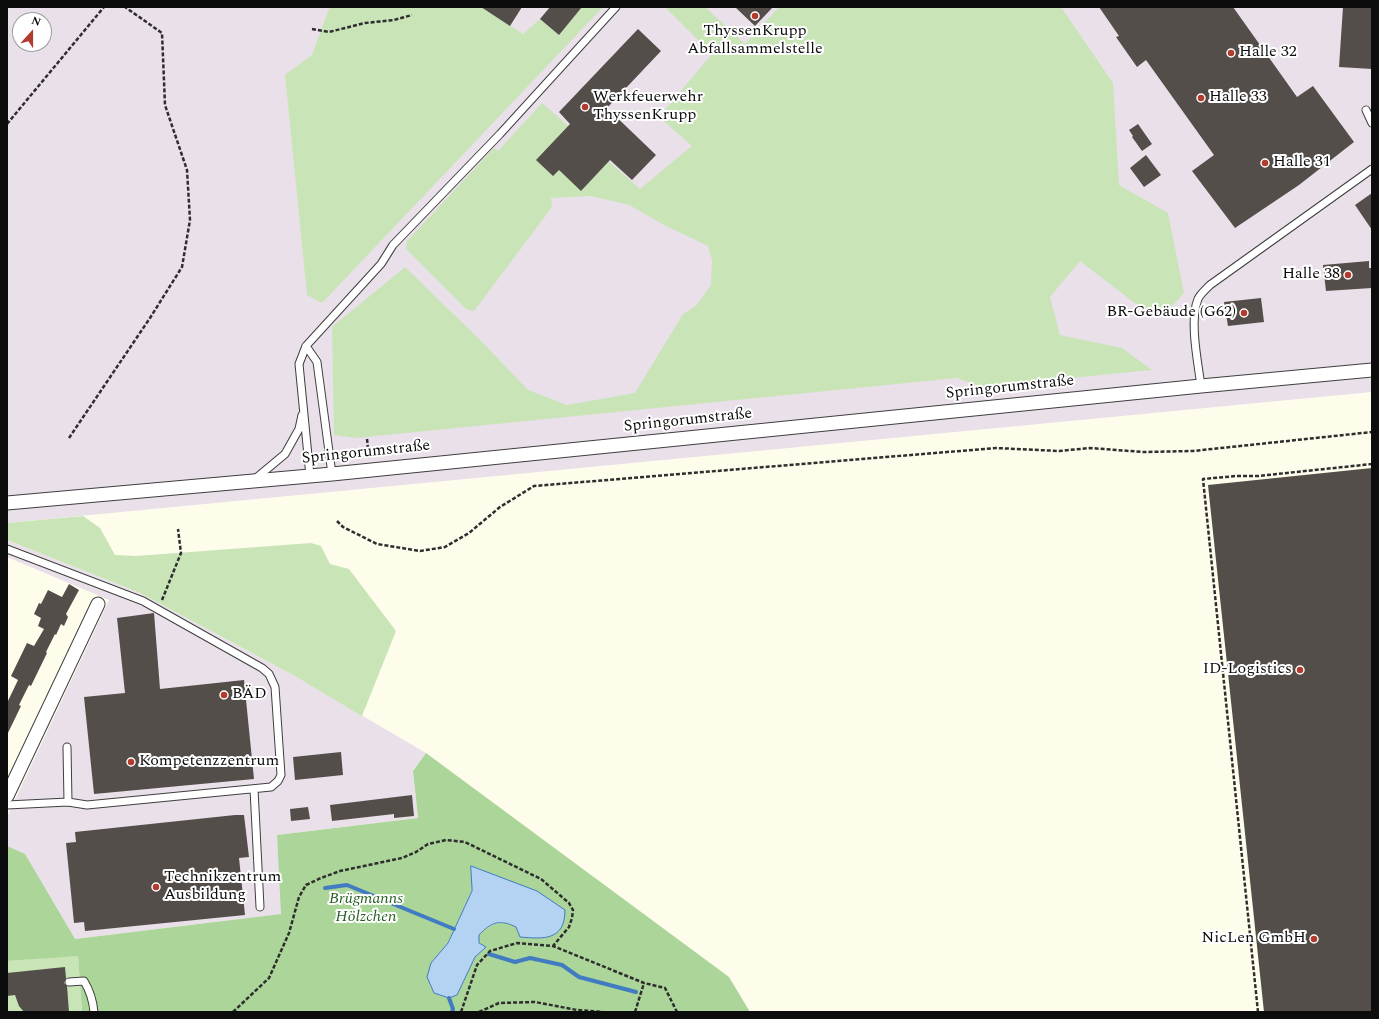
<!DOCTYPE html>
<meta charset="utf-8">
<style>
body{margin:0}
#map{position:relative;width:1379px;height:1019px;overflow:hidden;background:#fefdec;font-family:Spectral,serif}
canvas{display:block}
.frame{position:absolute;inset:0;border:8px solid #0c0c0c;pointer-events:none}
.north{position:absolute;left:12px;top:12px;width:40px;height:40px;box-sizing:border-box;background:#fff;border:1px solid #9e9e9e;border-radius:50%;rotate:21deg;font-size:11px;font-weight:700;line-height:16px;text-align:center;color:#0c0c0c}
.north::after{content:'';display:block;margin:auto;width:14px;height:18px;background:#b13b2f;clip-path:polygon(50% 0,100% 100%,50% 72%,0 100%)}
</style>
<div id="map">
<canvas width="1379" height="1019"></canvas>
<div class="frame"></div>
<div class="north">N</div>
</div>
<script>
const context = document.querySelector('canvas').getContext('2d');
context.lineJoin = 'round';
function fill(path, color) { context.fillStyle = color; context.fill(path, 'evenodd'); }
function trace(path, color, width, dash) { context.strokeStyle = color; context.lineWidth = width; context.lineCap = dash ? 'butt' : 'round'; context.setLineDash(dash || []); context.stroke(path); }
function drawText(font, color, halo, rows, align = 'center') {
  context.font = font + ' Spectral,serif'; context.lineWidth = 4; context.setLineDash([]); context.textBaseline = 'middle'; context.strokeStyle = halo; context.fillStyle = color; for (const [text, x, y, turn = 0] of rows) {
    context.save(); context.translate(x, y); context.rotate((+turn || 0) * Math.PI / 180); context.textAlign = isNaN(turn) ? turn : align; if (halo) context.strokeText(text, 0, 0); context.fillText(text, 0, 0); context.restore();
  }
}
fill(new Path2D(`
 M7,7h1365v385l-1365,131zM20,20h24v24h-24z
 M7,540l133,53 153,82 133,78 -13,18 5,47 -141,17 5,79 -207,25 -68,15v-137l102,-217 -102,-43z`), '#eae0ea');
fill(new Path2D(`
 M331,7h151l41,27 17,-15 19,16 23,-28h21l-281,296 -15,-8 -22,-220 27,-20 16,-44z
 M665,7h40l40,37 34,-37h282l52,76 6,102 49,28 16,80 -12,13 -27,5 -65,-50 -30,36 10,38 62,13 30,22 -170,17 -25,-9 -601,60 -22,-3 -2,-108 73,-60 76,74 47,49 39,15 68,-12 48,-79 13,-8 15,-21 1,-25 -4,-14 -44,-21 -35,-20 -38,-9 -40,2 1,9 -78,104 -8,-2 -60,-60 1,-8 87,-93 4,3 44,-48 98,86 52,-43 -33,-29 53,-63z
 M83,516l17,12 15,27 21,1 175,-13 10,3 9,18 19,5 47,62 -34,85 -69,-41 -153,-82 -133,-53v-17z
 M78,955l4,57h-75v-51z`), '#c9e5b8');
fill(new Path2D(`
 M426,753l303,224 21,35h-668l-4,-56 -71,5v-115l18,8 50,85 206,-25 -4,-79 141,-17 -5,-47zM472,891l69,48c-23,-11 -40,-28 -62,-4v8l6,4 -10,10 -18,38 -26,-32 17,-20z`), '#abd599');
const water = new Path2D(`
 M471,866l66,25 28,19c0,31 -22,29 -45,27l-4,-10c-16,-8 -25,-5 -37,8v8l7,4 -11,10 -18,38 -8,3 -15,-5 -7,-16 4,-14 17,-20 24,-52z`);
fill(water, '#b4d2f1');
trace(water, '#417cc3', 1);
trace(new Path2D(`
 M325,888l22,-3 107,44
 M489,954l26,8 15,-4 32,7 17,12 57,15
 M449,998l4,11 -1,3`), '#417cc3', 4);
fill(new Path2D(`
 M481,7h41l-12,19z
 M550,7h32l-23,28 -19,-16z
 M735,7h38l-18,19z
 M1099,7h134l64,90 16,-11 41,56 -55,43 -64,43 -43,-57 22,-16 -68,-95 -9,7 -21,-30 3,-1z
 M1343,7h29v62l-33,-2z
 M638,29l23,22 -54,57 49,47 -24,25 -22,-20 -29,31 -22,-21 -6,6 -17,-16 34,-36 -11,-12z
 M1138,124l14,20 -10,7 -10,-14 1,-1 -4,-6z
 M1146,155l15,20 -17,12 -14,-19z
 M1372,193v37l-17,-25z
 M1369,261v7h3v20l-46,3 -3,-26z
 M1261,298l3,24 -36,4 -4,-24z
 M1372,468v544h-108l-56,-527z
 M69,584l10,6 -13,24 2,3 -4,9 -3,-2 -5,11 -1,-1 -9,18 1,1 -16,33 -2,-1 -10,20 2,1 -14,29v-32l11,-23 -7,-4 16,-33 7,3 10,-17 -6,-3 3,-8 -7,-4 5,-11 2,1 7,-14 14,7z
 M154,613l6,76 84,-9 10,99 -160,15 -10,-97 41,-4 -8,-75z
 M341,752l2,23 -48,5 -2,-23z
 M412,795l2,21 -20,2v-4l-62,7 -2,-16z
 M308,807l2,12 -19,2 -1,-12z
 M235,815h9l5,42 -10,1 6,57 -160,16 -1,-9 -10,1 -8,-80 10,-1 -1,-10z
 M65,967l1,11 -2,5 3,3 2,26h-45l-5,-6 -4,-11 -8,1v-23z`), '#534e49');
const lane = new Path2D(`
 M1366,110l6,13
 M306,346l11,16 15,112
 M1201,386c-3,-23 -12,-66 -3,-87 2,-5 8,-10 12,-14l162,-116
 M310,476l-11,-112 7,-18 75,-82 12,-19 107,-111 116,-127
 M255,479l30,-25 14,-25 3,-14
 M7,549l136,52 119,67 7,6 6,13 6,88 -3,6 -7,6 -184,18 -19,-3 -61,3
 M67,747l1,55
 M254,789l6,118
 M69,982l15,-1c6,10 9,20 10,31`);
const street = new Path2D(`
 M7,503l325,-29 869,-88 171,-16
 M7,796l91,-192`);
trace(lane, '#3f3f3f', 9);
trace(street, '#3f3f3f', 15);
trace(new Path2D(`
 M312,29l17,3 36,-9 29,-3 18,-5
 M7,124l97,-117
 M69,438l81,-120 32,-51 8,-47 -3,-50 -22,-65 -3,-72 -37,-26
 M367,439l2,19
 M337,521l6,6 34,17 43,7 25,-4 24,-14 31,-26 34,-21 462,-38 63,3 31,-3 53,4 50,-1 179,-19
 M162,600l19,-47 -3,-24
 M233,1012l36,-34 20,-45 10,-36 7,-12 15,-7 19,-7 62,-13 14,-6 12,-8 18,-4 19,2 76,37 28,24 4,7 -1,8 -3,9 -16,19
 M461,1012l16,-47 13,-14 27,-8 36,3 91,37 21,5 12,24
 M479,1012l20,-9 36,-1 42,8 26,2
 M635,1012l9,-29
 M1258,1012l-55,-533 33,-3h22l114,-12`), '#2e2e2e', 2.5, [4, 2]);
trace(lane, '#fff', 7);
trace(street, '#fff', 13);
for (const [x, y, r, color] of [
 [755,16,4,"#b13b2f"],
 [1231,53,4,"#b13b2f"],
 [1201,98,4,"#b13b2f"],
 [585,107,4,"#b13b2f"],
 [1265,163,4,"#b13b2f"],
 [1348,275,4,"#b13b2f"],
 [1244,313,4,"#b13b2f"],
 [1300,670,4,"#b13b2f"],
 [224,695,4,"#b13b2f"],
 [131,762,4,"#b13b2f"],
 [156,887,4,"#b13b2f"],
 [1314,939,4,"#b13b2f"]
]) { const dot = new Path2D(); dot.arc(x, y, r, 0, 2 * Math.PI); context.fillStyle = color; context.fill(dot); trace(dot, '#fff', 1.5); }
drawText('16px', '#0c0c0c', '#fff', [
 ["ThyssenKrupp",755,32,"center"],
 ["Abfallsammelstelle",755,50,"center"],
 ["Halle 32",1239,53],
 ["Werkfeuerwehr",593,98],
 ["ThyssenKrupp",593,116],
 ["Halle 33",1209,98],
 ["Halle 31",1273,163],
 ["Halle 38",1340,275,"right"],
 ["BR-Gebäude (G62)",1236,313,"right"],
 ["ID-Logistics",1292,670,"right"],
 ["BÄD",232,695],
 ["Kompetenzzentrum",139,762],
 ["Technikzentrum",164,878],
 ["Ausbildung",164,896],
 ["NicLen GmbH",1306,939,"right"]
], 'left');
drawText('16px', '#0c0c0c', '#fff', [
 ["Springorumstraße",1010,388,-6],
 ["Springorumstraße",688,421,-6],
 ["Springorumstraße",366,453,-6]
]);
drawText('italic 16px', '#255e21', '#fff', [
 ["Brügmanns",366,900],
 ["Hölzchen",366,918]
]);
</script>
